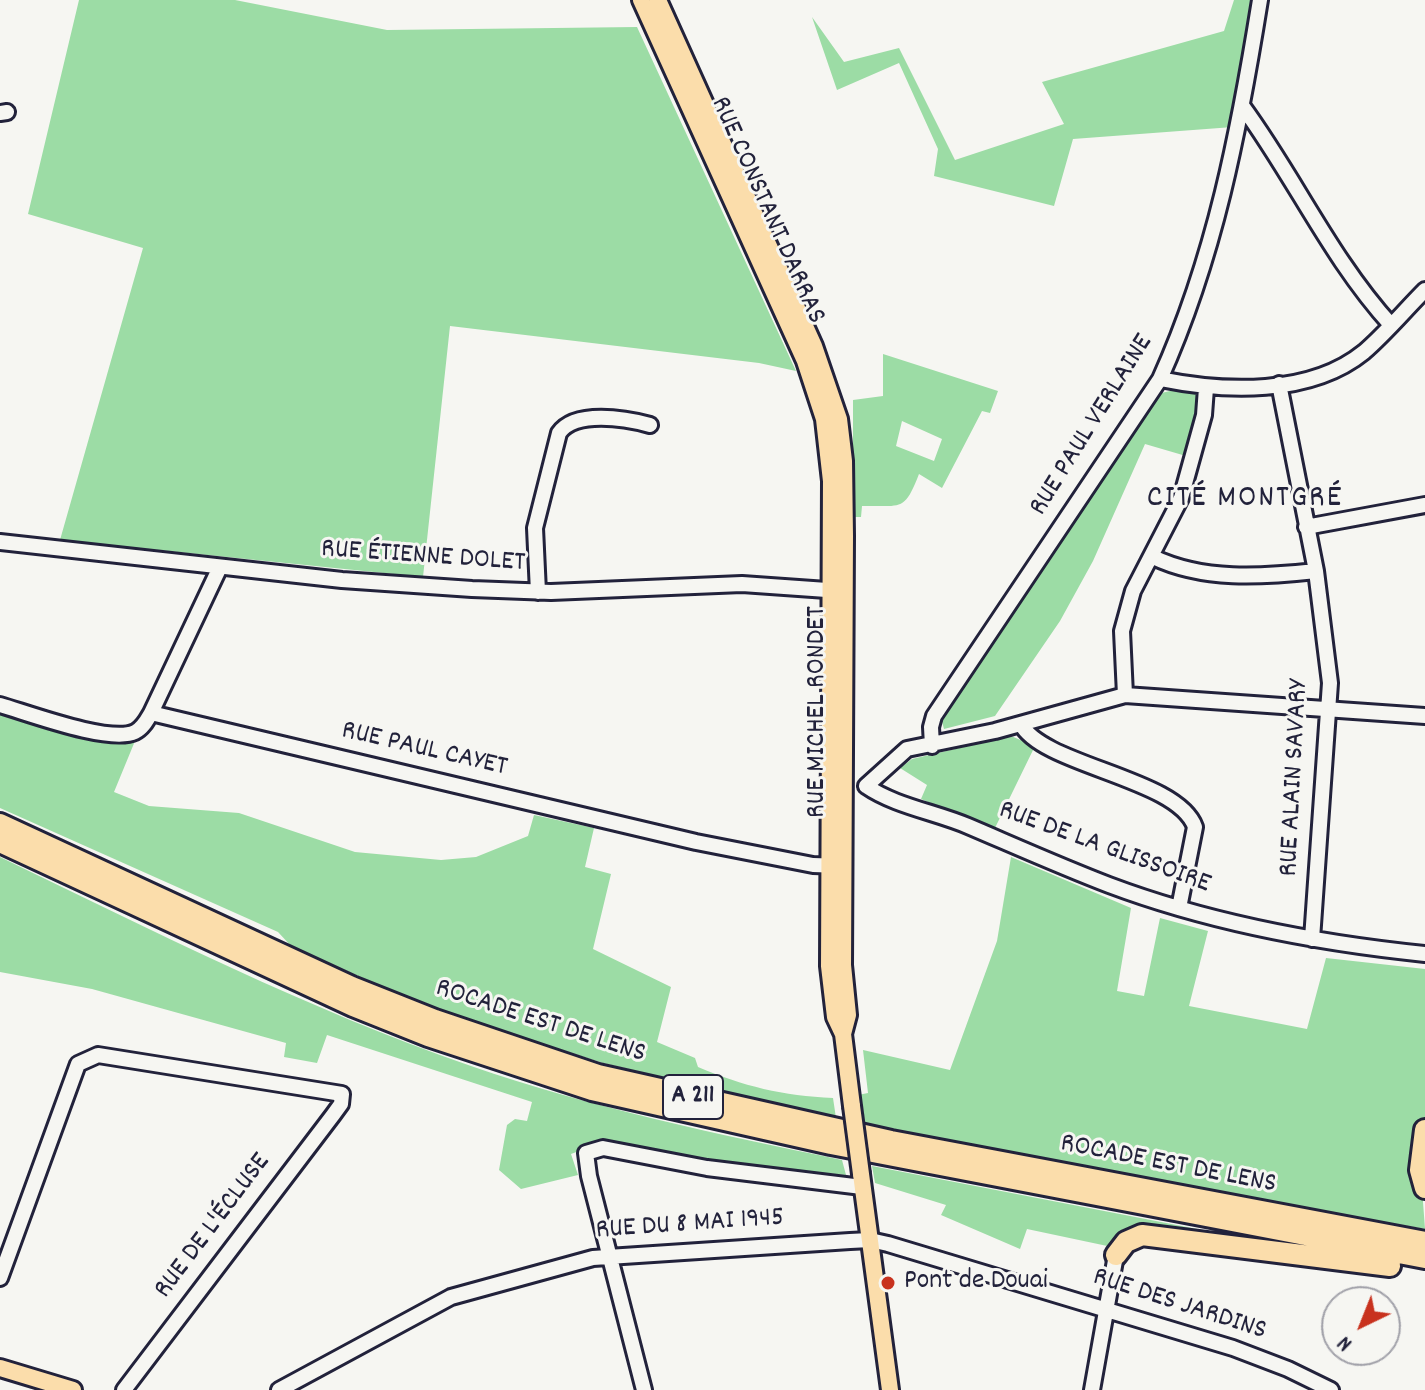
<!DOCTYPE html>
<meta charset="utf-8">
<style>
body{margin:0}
#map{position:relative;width:1425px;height:1390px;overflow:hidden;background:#f6f6f2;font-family:Dekko,sans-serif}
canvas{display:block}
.north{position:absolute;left:1321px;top:1286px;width:80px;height:80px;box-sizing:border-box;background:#f6f6f2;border:2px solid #a1a1a9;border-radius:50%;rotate:223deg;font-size:22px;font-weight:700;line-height:32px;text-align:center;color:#22223b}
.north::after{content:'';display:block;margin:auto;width:28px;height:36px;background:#c8321e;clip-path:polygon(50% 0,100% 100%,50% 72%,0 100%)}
</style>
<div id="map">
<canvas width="1425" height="1390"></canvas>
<div class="north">N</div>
</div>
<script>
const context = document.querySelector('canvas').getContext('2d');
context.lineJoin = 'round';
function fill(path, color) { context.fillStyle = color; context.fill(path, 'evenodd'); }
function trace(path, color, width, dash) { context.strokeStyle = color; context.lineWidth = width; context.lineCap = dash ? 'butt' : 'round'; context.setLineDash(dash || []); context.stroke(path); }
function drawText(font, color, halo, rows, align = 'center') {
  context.font = font + ' Dekko,sans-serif'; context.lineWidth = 6; context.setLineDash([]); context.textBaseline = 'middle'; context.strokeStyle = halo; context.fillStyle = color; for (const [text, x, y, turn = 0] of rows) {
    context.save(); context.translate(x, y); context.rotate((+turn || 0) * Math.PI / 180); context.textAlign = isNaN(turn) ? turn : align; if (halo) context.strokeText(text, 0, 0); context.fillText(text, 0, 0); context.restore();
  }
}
fill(new Path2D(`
 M79,0h156l152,30 250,-3 159,344 -37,-8 -309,-37 -27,251 -363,-37 83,-292 -115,-34z
 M1234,0h18l-19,127 -160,12 -19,67 -120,-30 4,-27 -39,-86 -62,27 -25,-73 32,45 55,-14 56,112 109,-36 -22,-42 182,-51z
 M883,354l115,37 -8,22 -8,-2 -40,77 -23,-14c-15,39 -18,31 -57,32l-1,11h-8v-117l30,-4zM902,421l40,18 -8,22 -38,-15z
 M1183,388l17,5 -1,20h-4l-9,43 -41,-12 -52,117 -33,60 -65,95 -51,13 -4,-15 217,-320z
 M0,709l68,21 67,11 -21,51 35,14 90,7 116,39 86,8 35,-3 52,-21 6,-21 60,13 -9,39 26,7 -18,75 78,38 -14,55 38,16 3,9c45,19 85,29 135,31l3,20 -233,-55 -123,-39 -77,-28 -112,-50 -13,-14 -278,-124z
 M1011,736l24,10 -41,84 -73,-31 6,-14 -27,-17 12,-9z
 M0,857c154,74 309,153 471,209 121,42 246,68 371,94l4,15 -136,-12 -107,-21 -32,12 7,21 -57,14 -22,-19 8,-45 8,-6 12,2 5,-19 -205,-67 -10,28 -33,-6 2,-14 -194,-54 -92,-17z
 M1011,857l120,51 -14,83 27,5 16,-78 48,13 -19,75 118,23 19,-71 99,11v150l-7,15 7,95 -154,-26 -408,-80 -5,-28 10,-2 -5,-43 87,20 47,-129z
 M872,1166l351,68v4l-111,9 -85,-18 -7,20 -79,-34 5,-10 -71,-22z`), '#9cdca5');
const minor = new Path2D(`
 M1243,107c52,71 88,152 148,218
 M0,113l7,-1
 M1160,379c64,13 150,17 204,-27 22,-19 41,-42 61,-62
 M1279,384l37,187 14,112 -18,256
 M1306,527l119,-22
 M0,542l342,38 130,9 79,3 191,-8 99,7
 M1153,557c50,24 108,20 163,14
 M538,592l-3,-64 24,-95c16,-23 66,-15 91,-8
 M1125,695l-3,-64 11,-40 48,-93 23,-83 2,-27
 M0,705c28,8 110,39 135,27 8,-4 12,-12 16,-19l69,-146
 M151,713l545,129 117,23 28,1
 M1021,724c22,42 157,54 174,103l-16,81
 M932,746l-1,-19 3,-11 226,-337c55,-122 79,-248 100,-379
 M866,786c29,20 69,26 102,40 47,20 94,41 141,59 101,38 209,58 316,69
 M866,786l41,-37 88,-18 130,-36 300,21
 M0,1278l78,-214 20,-9 244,39 -1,10 -8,11 -209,275
 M279,1390l172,-93 142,-39 257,-17 20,-1 18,4 345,104 55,21 43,21
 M644,1390l-55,-214 -3,-23 17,-5 104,20 155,19
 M1092,1390l24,-135`);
const major = new Path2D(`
 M641,0l164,361 19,58 7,62 -2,485 6,51 8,17 9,72
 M658,0l156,346 25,73 5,42 1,75 -2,429 5,50 -5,19
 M861,1174l29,216
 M0,1368l73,22`);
const highway = new Path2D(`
 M0,824l352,163 83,33 163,55 293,66 534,101
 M0,842l353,164 75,30 164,54 239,54 594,114
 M1425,1130l-5,40 5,18
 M1116,1255l10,-13 16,-7 248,31`);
trace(minor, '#22223b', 20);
trace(major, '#22223b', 22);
trace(highway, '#22223b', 26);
trace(minor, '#f6f6f2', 14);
trace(major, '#fbddab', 16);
trace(highway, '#fbddab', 20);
const majorBridge = new Path2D(`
 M852,1106l9,68`);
trace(majorBridge, '#22223b', 22, []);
trace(majorBridge, '#fbddab', 16);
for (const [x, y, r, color] of [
 [888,1283,8,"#c8321e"]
]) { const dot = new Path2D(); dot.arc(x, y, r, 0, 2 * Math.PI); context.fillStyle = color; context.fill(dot); trace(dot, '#f6f6f2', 3); }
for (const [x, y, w] of [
 [693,1097,60]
]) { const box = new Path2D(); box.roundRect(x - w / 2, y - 22, w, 44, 6); context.fillStyle = '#f6f6f2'; context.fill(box); trace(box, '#22223b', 2); }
drawText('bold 26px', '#22223b', null, [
 ["A 211",693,1097]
]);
drawText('28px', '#22223b', '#f6f6f2', [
 ["RUE CONSTANT DARRAS",766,211,66],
 ["RUE PAUL VERLAINE",1093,426,-58],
 ["RUE ÉTIENNE DOLET",423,558,4],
 ["RUE MICHEL RONDET",819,712,-90],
 ["RUE PAUL CAYET",424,751,13],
 ["RUE ALAIN SAVARY",1296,778,-87],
 ["RUE DE LA GLISSOIRE",1104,849,20],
 ["ROCADE EST DE LENS",540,1023,18],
 ["ROCADE EST DE LENS",1168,1166,11],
 ["RUE DU 8 MAI 1945",690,1226,-4],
 ["RUE DE L'ÉCLUSE",214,1227,-53],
 ["RUE DES JARDINS",1179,1306,18]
]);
drawText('28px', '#22223b', '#f6f6f2', [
 ["Pont de Douai",904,1283]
], 'left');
context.letterSpacing = '2px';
drawText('32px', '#22223b', '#f6f6f2', [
 ["CITÉ MONTGRÉ",1245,501]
]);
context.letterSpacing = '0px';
</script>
